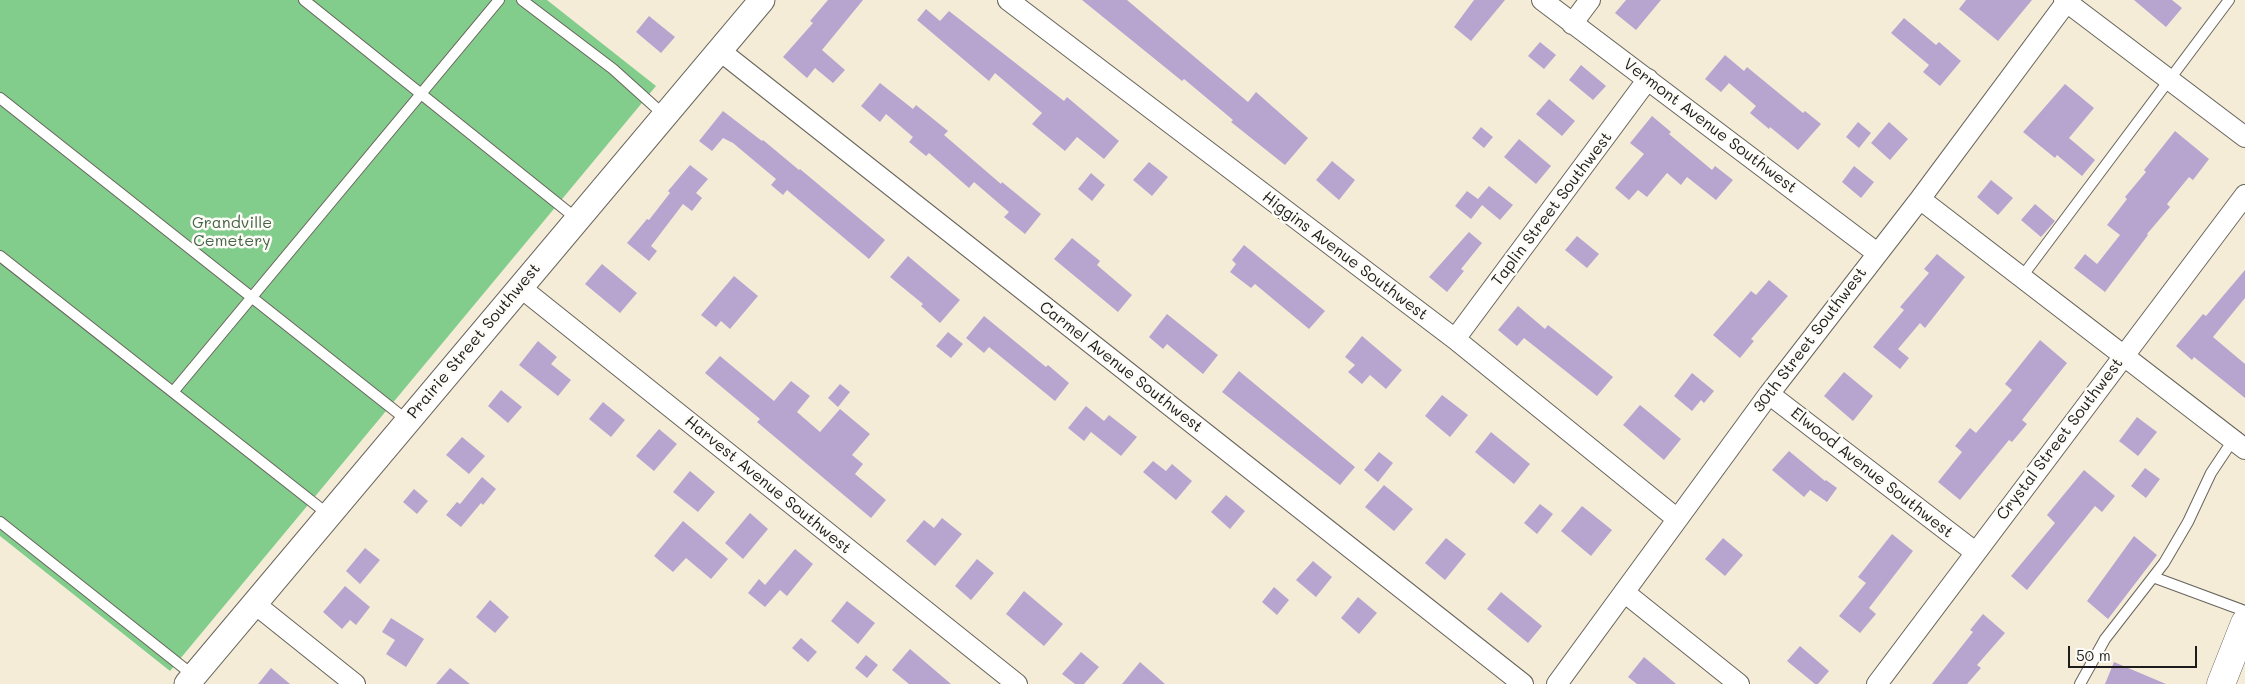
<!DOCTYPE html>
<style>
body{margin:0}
#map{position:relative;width:2245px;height:684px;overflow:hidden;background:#f5ecd7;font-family:Mali,sans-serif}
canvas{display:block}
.scale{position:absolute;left:2068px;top:646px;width:129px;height:22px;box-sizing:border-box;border:2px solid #1c1c1c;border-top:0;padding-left:6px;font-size:15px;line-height:18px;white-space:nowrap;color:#1c1c1c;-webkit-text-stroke:4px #fdfcf7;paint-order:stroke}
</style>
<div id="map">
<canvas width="2245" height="684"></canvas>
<div class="scale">50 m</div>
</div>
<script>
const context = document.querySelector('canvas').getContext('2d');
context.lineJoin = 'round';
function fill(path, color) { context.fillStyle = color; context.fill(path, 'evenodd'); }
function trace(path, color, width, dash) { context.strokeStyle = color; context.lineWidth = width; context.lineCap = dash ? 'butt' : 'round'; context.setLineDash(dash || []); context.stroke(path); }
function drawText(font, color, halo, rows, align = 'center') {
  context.font = font + ' Mali,sans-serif'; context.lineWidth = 5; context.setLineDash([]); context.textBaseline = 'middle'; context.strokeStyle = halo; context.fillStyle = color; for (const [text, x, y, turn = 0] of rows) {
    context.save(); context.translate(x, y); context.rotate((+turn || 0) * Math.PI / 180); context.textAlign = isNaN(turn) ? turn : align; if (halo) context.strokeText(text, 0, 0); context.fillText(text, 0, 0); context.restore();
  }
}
fill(new Path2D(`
 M0,0h547l109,86 -486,585 -170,-135z`), '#82cd8b');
fill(new Path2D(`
 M828,0h35l-41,50 23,20 -12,13 -18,-15 -8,10 -24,-21 30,-34 -3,-2z
 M1082,0h45l121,102 8,-10 52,46 -23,27 -54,-43 2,-2 -49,-41 -2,2z
 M1474,0h31l-34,41 -17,-14z
 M1626,0h35l-25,30 -21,-17z
 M1966,0h66l-34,41 -39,-32z
 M2134,0h38l10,8 -16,19z
 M926,9l14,12 9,-10 115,90 3,-4 52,44 -15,18 -27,-22 -12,14 -33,-27 10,-11 -47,-40 -6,8 -72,-61z
 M649,16l26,21 -14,16 -25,-21z
 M1904,18l32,27 3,-3 22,19 -21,25 -17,-14 6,-7 -38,-32z
 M1540,42l16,13 -12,14 -16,-13z
 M1725,55l19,16 3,-4 56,46 2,-2 16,13 -23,26 -28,-23 -1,2 -19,-16 6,-7 -27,-23 -8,9 -16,-13z
 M1581,65l25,21 -13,14 -24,-20z
 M880,83l33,26 3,-4 32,26 -4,4 57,49 1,-2 39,32 -16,20 -21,-17 5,-5 -35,-30 -5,6 -40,-35 -3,3 -17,-14 4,-5 -27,-23 -6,8 -19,-16z
 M2065,84l29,24 -25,30 26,22 -13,16 -25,-21 -2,3 -32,-26z
 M1549,99l26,22 -13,15 -26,-22z
 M723,111l39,30 1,-1 36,30 1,-1 85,71 -16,19 -82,-69 -4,5 -12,-10 5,-6 -43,-36 -10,-5 -11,13 -13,-10z
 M1652,116l19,16 -2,2 43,36 3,-4 18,14 -17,20 -29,-23 -6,8 -14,-12 -20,24 -9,-7 -9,10 -14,-12 29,-34 -14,-11z
 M1858,122l13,11 -12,15 -13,-11z
 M1889,122l19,17 -18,21 -19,-17z
 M1481,127l12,10 -9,11 -12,-10z
 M2175,131l34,28 -16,21 -4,-3 -22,27 3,3 -23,27 1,1 -43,57 -31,-24 11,-14 12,10 23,-29 -13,-10 20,-26 -2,-2 21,-25 -2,-2z
 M1519,139l32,27 -15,18 -32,-27z
 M1332,161l23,19 -16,20 -23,-20z
 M1149,162l19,15 -16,19 -19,-16z
 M690,165l18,14 -12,14 6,5 -10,13 -9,-7 -32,42 6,5 -8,10 -22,-18 20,-24 2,1 21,-27 -2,-2z
 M1854,166l20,16 -13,16 -19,-16z
 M1091,173l14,12 -13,16 -14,-12z
 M1991,180l22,18 -15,17 -21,-18z
 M1489,186l24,19 -13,15 -18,-15 -11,14 -16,-13 12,-15 11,8z
 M2035,204l20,17 -14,16 -20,-17z
 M1469,232l13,11 -21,26 3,2 -17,21 -18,-15z
 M1577,236l22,18 -12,14 -22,-18z
 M1072,238l28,23 -3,4 35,30 -14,17 -64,-53z
 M1244,245l81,66 -16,18 -54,-45 -4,4 -21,-16 6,-8 -4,-4z
 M1937,254l28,23 -40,51 -5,-5 -22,26 11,9 -9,11 -27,-22 31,-37 -4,-3 29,-34 -5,-4z
 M908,256l52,44 -20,23 -19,-17 2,-2 -33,-27z
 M602,264l35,29 -17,20 -35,-29z
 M2245,270v28l-32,39 32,27v34l-51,-41 -2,3 -16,-14 27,-32 3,2z
 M734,276l24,20 -28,33 -9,-8 -5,6 -15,-12z
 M1769,280l19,16 -37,43 3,2 -14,17 -27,-23 38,-44 5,4z
 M1518,306l27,23 3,-4 65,52 -16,19 -73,-58 -7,8 -19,-16z
 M1167,314l51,41 -15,19 -36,-30 -4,5 -14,-12z
 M984,316l62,51 2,-2 21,18 -14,18 -66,-54 -5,6 -18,-15z
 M948,332l15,12 -12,14 -15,-12z
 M1362,336l40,34 -16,19 -16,-14 -8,9 -14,-12 7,-7 -10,-8z
 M2040,340l27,23 -45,57 5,4 -15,18 -3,-2 -49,60 -22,-18 24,-30 -7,-6 15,-18 6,5 36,-43 -7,-6z
 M538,341l19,16 -6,7 20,16 -13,16 -39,-31z
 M720,356l54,45 17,-20 19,15 -13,16 23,20 20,-23 30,25 -18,21 11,9 -8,10 31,26 -15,18 -114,-96 3,-3 -55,-46z
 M1239,371l116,96 -15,18 -118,-93z
 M1844,372l29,24 -20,25 -29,-25z
 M1692,373l22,18 -10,12 -3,-3 -9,11 -18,-15z
 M840,384l10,8 -12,15 -10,-9z
 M501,390l21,17 -14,16 -20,-17z
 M1442,395l26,20 -18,22 -25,-21z
 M603,402l22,18 -14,17 -22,-18z
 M1640,405l41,34 -17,21 -41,-35z
 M1086,406l18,15 5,-6 28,22 -16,19 -30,-24 -7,9 -16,-13z
 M2137,417l20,15 -19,24 -19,-15z
 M659,429l18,15 -23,27 -18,-15z
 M1491,432l39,32 -16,20 -39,-32z
 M462,437l23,19 -16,18 -23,-19z
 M1789,451l36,30 1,-1 11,8 -10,14 -17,-12 -6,7 -32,-27z
 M1379,452l14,11 -15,19 -14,-12z
 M1153,461l13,10 6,-7 20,17 -16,19 -33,-28z
 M2145,468l15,11 -14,19 -15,-12z
 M2084,470l31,26 -13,16 -7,-6 -68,84 -16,-14 44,-53 -8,-8z
 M690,471l25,21 -17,20 -25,-20z
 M482,477l14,12 -13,16 -2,-2 -20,24 -15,-12 11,-13 3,2z
 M1384,485l29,24 -19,22 -29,-24z
 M414,489l14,12 -11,13 -14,-12z
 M1226,495l19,16 -15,18 -19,-17z
 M1540,504l13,10 -16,20 -13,-11z
 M1582,506l30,24 -21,26 -30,-25z
 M750,513l18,16 -25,30 -18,-16z
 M942,518l20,16 -27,32 -29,-25 18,-21 10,8z
 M683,521l45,38 -17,20 -25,-21 -13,14 -19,-16z
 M1892,534l21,17 -44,57 7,6 -16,19 -21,-17 27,-33 -8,-6z
 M2134,536l23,19 -49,64 -21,-18z
 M1446,538l20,16 -21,26 -20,-17z
 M1723,538l20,17 -18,21 -20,-17z
 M365,548l15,12 -20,24 -14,-13z
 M795,549l18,15 -26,32 -7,-6 -15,17 -17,-14 11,-14 6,6z
 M977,559l17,14 -23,27 -16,-14z
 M1313,561l19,16 -16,20 -20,-17z
 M345,586l25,21 -14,18 -6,-5 -8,9 -19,-17z
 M1274,587l15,13 -12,15 -15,-13z
 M1024,591l39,33 -19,22 -38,-32z
 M1501,592l41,34 -14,17 -41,-34z
 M1358,597l19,16 -18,21 -18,-16z
 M490,600l19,17 -14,16 -19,-16z
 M847,601l28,22 -17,21 -27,-23z
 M1983,614l22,19 -28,32 4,3 -14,16h-35l41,-52 -3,-2z
 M391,618l33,21 -18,28 -20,-13 9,-14 -13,-8z
 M801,638l16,14 -9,10 -16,-14z
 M1800,646l29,25 -11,13h-3l-28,-23z
 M910,649l41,35h-42l-17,-14z
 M1081,652l18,15 -15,17h-9l-13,-10z
 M866,655l12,10 -11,13 -12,-10z
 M1644,657l32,27h-39l-9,-7z
 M1140,662l25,22h-43z
 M2114,662l52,22h-61z
 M271,668l19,16h-32z
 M450,668l20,16h-34z`), '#b7a5d0');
const service = new Path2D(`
 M304,0l273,219
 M522,0l91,69 51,46
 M0,98l408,323
 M0,256l329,259
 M2021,278l208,-278
 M173,392l326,-392
 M0,522l194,154
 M2153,577l92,34
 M2080,684l25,-45 59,-76 24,-41 23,-49 22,-33`);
const minor = new Path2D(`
 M1008,0l447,339 221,179
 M1542,0l335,253
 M2064,0l181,137
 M1572,24l18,-24
 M719,50l804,634
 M1920,199l325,250
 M520,287l497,397
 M1455,339l193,-260
 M1769,394l206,158
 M1624,592l115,92
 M255,604l100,80
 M1557,684l212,-290 151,-195 148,-199
 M1877,684l368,-489`);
const tertiary = new Path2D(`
 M187,684l575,-684`);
const primary = new Path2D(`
 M2221,684l24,-61`);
trace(service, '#68655d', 12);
trace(minor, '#68655d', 22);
trace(tertiary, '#68655d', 27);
trace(primary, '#68655d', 29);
trace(service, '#fff', 10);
trace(minor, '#fff', 20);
trace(tertiary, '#fff', 25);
trace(primary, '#fff', 28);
drawText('16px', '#1c1c1c', '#fdfcf7', [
 ["Vermont Avenue Southwest",1710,126,37],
 ["Taplin Street Southwest",1552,209,-53],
 ["Higgins Avenue Southwest",1345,256,37],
 ["30th Street Southwest",1810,340,-53],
 ["Prairie Street Southwest",474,341,-50],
 ["Carmel Avenue Southwest",1121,367,38],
 ["Crystal Street Southwest",2060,439,-53],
 ["Elwood Avenue Southwest",1872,473,38],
 ["Harvest Avenue Southwest",768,485,39]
]);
drawText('16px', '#456348', '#fdfcf7', [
 ["Grandville",232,223],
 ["Cemetery",232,241]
]);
</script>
